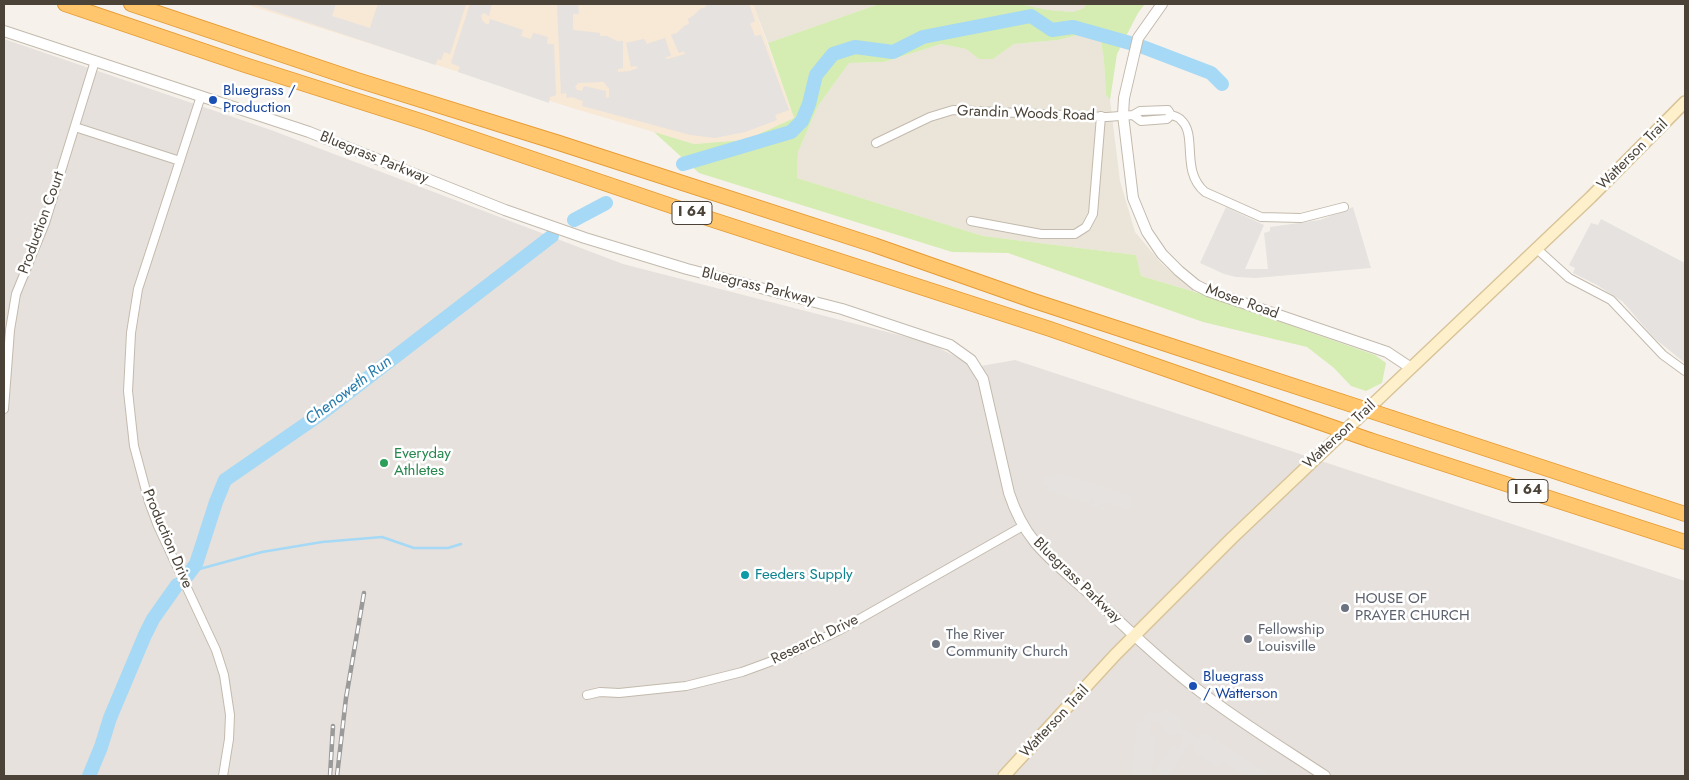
<!DOCTYPE html>
<style>
body{margin:0}
#map{position:relative;width:1689px;height:780px;overflow:hidden;background:#f6f2eb;font-family:Jost,sans-serif}
canvas{display:block}
.frame{position:absolute;inset:0;border:5px solid #4b4338;pointer-events:none}
</style>
<div id="map">
<canvas width="1689" height="780"></canvas>
<div class="frame"></div>
</div>
<script>
const context = document.querySelector('canvas').getContext('2d');
context.lineJoin = 'round';
function fill(path, color) { context.fillStyle = color; context.fill(path, 'evenodd'); }
function trace(path, color, width, dash) { context.strokeStyle = color; context.lineWidth = width; context.lineCap = dash ? 'butt' : 'round'; context.setLineDash(dash || []); context.stroke(path); }
function drawText(font, color, halo, rows, align = 'center') {
  context.font = font + ' Jost,sans-serif'; context.lineWidth = 5; context.setLineDash([]); context.textBaseline = 'middle'; context.strokeStyle = halo; context.fillStyle = color; for (const [text, x, y, turn = 0] of rows) {
    context.save(); context.translate(x, y); context.rotate((+turn || 0) * Math.PI / 180); context.textAlign = isNaN(turn) ? turn : align; if (halo) context.strokeText(text, 0, 0); context.fillText(text, 0, 0); context.restore();
  }
}
fill(new Path2D(`
 M753,4h126l-111,39z
 M1019,4h67l-2,4 -11,4 -24,-2z
 M1081,34l20,7 3,20 2,34 4,5 10,81 15,51 27,32 33,28 -54,-16 -5,-21 -153,-19 -186,-58 1,-26 20,-46 31,-43 35,-1 57,-18 25,5 13,10h14l21,-15 44,-4z`), '#eae4d9');
fill(new Path2D(`
 M245,4h508l41,114 -48,22 -52,4 -125,-37z`), '#f8e8d6');
fill(new Path2D(`
 M4,39l267,91 352,134 307,79 45,24 40,-7 670,221v195h-1681z`), '#e6e1dc');
fill(new Path2D(`
 M879,4h140l30,6 24,2 11,-4 2,-4h59l-7,9 -21,41 -7,46 -4,-5 -2,-34 -3,-20 -20,-7 -23,6 -44,4 -21,15h-14l-13,-10 -25,-5 -57,18 -35,1 -31,43 -20,46 -1,26 186,58 153,19 5,21 54,16 180,63 11,8 -4,20 -16,8 -15,-5 -17,-18 -27,-21 -104,-25 -195,-69 -56,-1 -253,-79 -45,-41 40,12 52,-4 48,-22 -26,-75z`), '#d5ecb2');
fill(new Path2D(`
 M253,4h83l-4,12 38,12 8,-24h88l-16,50 -6,-2 -3,8 -3,-1 -3,6z
 M470,4h22l-3,12 -5,-3 -3,2 1,5 4,4h3l1,-5 33,11 -2,6 10,3 2,-6 15,4 -1,7h7l2,51 -6,2 -1,6 -91,-31 2,-5 -9,-4z
 M557,4h21l1,10h-6v16l27,3v3h7l10,5h6v27l-5,1v3l12,-1 8,-3 -2,-2 -5,1 -5,-24 18,-4 3,5 18,-6 6,18 -5,1v2h2l17,-5 -1,-3 -5,2 -8,-18 6,-2 7,-7 5,-2 -1,-5 5,-3 7,-7 6,-2 -1,-3h44l6,17 -4,2 -1,1 5,12 6,-1 28,75 -14,5 2,5 -32,12 -30,6 -24,-3 -109,-29 1,-5 -11,-4 -5,1 -1,-5 -5,1zM601,82h3l5,7v8l-3,1v-7l-22,-5 -2,5 -5,-1 -2,-3 3,-4z
 M1226,207l38,18 -19,44h23l-4,-36 6,-2v-4l50,-7 33,-13 18,61 -115,10 -20,-1 -12,-3 -24,-11z
 M1601,219l84,44v100l-32,-26 -30,-35 -26,-17 -24,-12 2,-5 -6,-3 22,-42 7,2z
 M1057,472l76,24 -4,14 -24,-8 -3,2 2,5 -6,-1 -9,-3 4,-3 1,-4h-2l-2,6 -43,-14 2,-5h-6l3,-10 9,2z
 M1165,708l18,11 -4,7 19,12 3,-1 3,-5 68,44h-27l-22,-14 -4,6 -27,-17 3,-6 -3,-2 -3,2 -20,31h-9v-3l-5,-3 18,-25 6,2 4,-7 -1,-4 -5,-3 -6,4 -10,-7 2,-4 -5,-5h-4l-4,3v9l6,3 -4,40h-21l6,-54 5,1 4,-10 4,-2 11,3z`), '#e5e2df');
trace(new Path2D(`
 M192,571l70,-19 60,-10 60,-5 32,11h34l13,-4`), '#a5d9f5', 2.5);
trace(new Path2D(`
 M1143,47l68,26 11,11
 M683,164l108,-32 11,-11 7,-17 7,-29 17,-21 22,-7 38,5 30,-15 108,-21 21,14 21,-3 57,16
 M574,220l32,-17
 M187,576l9,-12 20,-62 9,-22 97,-67 230,-177
 M89,776l12,-29 9,-29 35,-83 8,-16 24,-34`), '#a5d9f5', 14);
const minor = new Path2D(`
 M201,96l-63,193 -7,44 -3,58 6,55 15,56 9,24 58,124 8,25 6,40 -1,24 -6,37
 M1133,115l8,6 26,-2 4,-4
 M75,127l105,34
 M876,143l54,-26 23,-7 154,7 26,-2 7,-4 28,-1 3,5c3,1 8,2 10,5 17,15 -1,51 24,72l56,25 40,1 43,-11
 M971,221l70,13h34l11,-7 7,-13 8,-98
 M1537,249l32,29 42,22 52,55 22,16
 M4,409l6,-79 6,-36 29,-71 50,-162
 M587,695l13,-3 19,1 67,-7 56,-14 41,-15 57,-27 183,-104`);
const tertiary = new Path2D(`
 M1162,4l-24,34 -14,60 -1,17 10,83 14,34 15,22 17,17 17,14 12,6 179,61 24,16
 M4,31l305,101 196,78 80,28 102,31 155,40 108,36 21,15 12,19 26,114c17,52 44,67 82,102 33,31 66,63 102,91 42,33 88,61 132,90`);
const secondary = new Path2D(`
 M1004,776l111,-121 117,-117 359,-341 94,-95`);
const motorway = new Path2D(`
 M65,4l180,61 179,57 283,96 343,111 268,93
 M131,4l226,76 202,63 315,102 157,55 309,101
 M1392,418l293,96
 M1370,440l315,102`);
trace(minor, '#c3baad', 10);
trace(tertiary, '#c3baad', 12);
trace(secondary, '#d9c499', 14);
trace(motorway, '#e79b34', 16);
trace(minor, '#fff', 8);
trace(tertiary, '#fff', 10);
trace(secondary, '#fff0cc', 11);
trace(motorway, '#ffc66d', 14);
const rail = new Path2D(`
 M330,776l3,-50
 M337,776l9,-78 18,-105`);
trace(rail, '#9a9a9a', 4.5);
trace(rail, '#fff', 2.5, [8]);
const motorwayBridge = new Path2D(`
 M1340,401l52,17
 M1318,422l52,18`);
trace(motorwayBridge, '#e79b34', 16, []);
trace(motorwayBridge, '#ffc66d', 14);
for (const [x, y, r, color] of [
 [213,100,5,"#1a4fb4"],
 [384,463,5,"#2e9e5b"],
 [745,575,5,"#0f9aa8"],
 [1345,608,5,"#6b7280"],
 [1248,639,5,"#6b7280"],
 [936,644,5,"#6b7280"],
 [1193,686,5,"#1a4fb4"]
]) { const dot = new Path2D(); dot.arc(x, y, r, 0, 2 * Math.PI); context.fillStyle = color; context.fill(dot); trace(dot, '#fff', 2); }
for (const [x, y, w] of [
 [692,213,40],
 [1528,491,40]
]) { const box = new Path2D(); box.roundRect(x - w / 2, y - 11.5, w, 23, 4); context.fillStyle = '#fff'; context.fill(box); trace(box, '#4b4338', 1); }
drawText('bold 14px', '#4b4338', null, [
 ["I 64",692,213],
 ["I 64",1528,491]
]);
drawText('15px', '#164399', '#fff', [
 ["Bluegrass /",223,91],
 ["Production",223,108],
 ["Bluegrass",1203,677],
 ["/ Watterson",1203,694]
], 'left');
drawText('15px', '#4b4338', '#fff', [
 ["Grandin Woods Road",1026,114,2],
 ["Watterson Trail",1633,155,-45],
 ["Bluegrass Parkway",374,158,22],
 ["Production Court",42,223,-70],
 ["Bluegrass Parkway",758,287,14],
 ["Moser Road",1242,302,20],
 ["Watterson Trail",1340,435,-43],
 ["Production Drive",167,539,67],
 ["Bluegrass Parkway",1077,581,44],
 ["Research Drive",815,640,-26],
 ["Watterson Trail",1055,722,-47]
]);
drawText('15px', '#27864d', '#fff', [
 ["Everyday",394,454],
 ["Athletes",394,471]
], 'left');
drawText('15px', '#0d838f', '#fff', [
 ["Feeders Supply",755,575]
], 'left');
drawText('15px', '#5b616d', '#fff', [
 ["HOUSE OF",1355,599],
 ["PRAYER CHURCH",1355,616],
 ["Fellowship",1258,630],
 ["Louisville",1258,647],
 ["The River",946,635],
 ["Community Church",946,652]
], 'left');
drawText('italic 16px', '#277cae', '#fff', [
 ["Chenoweth Run",349,391,-37]
]);
</script>
